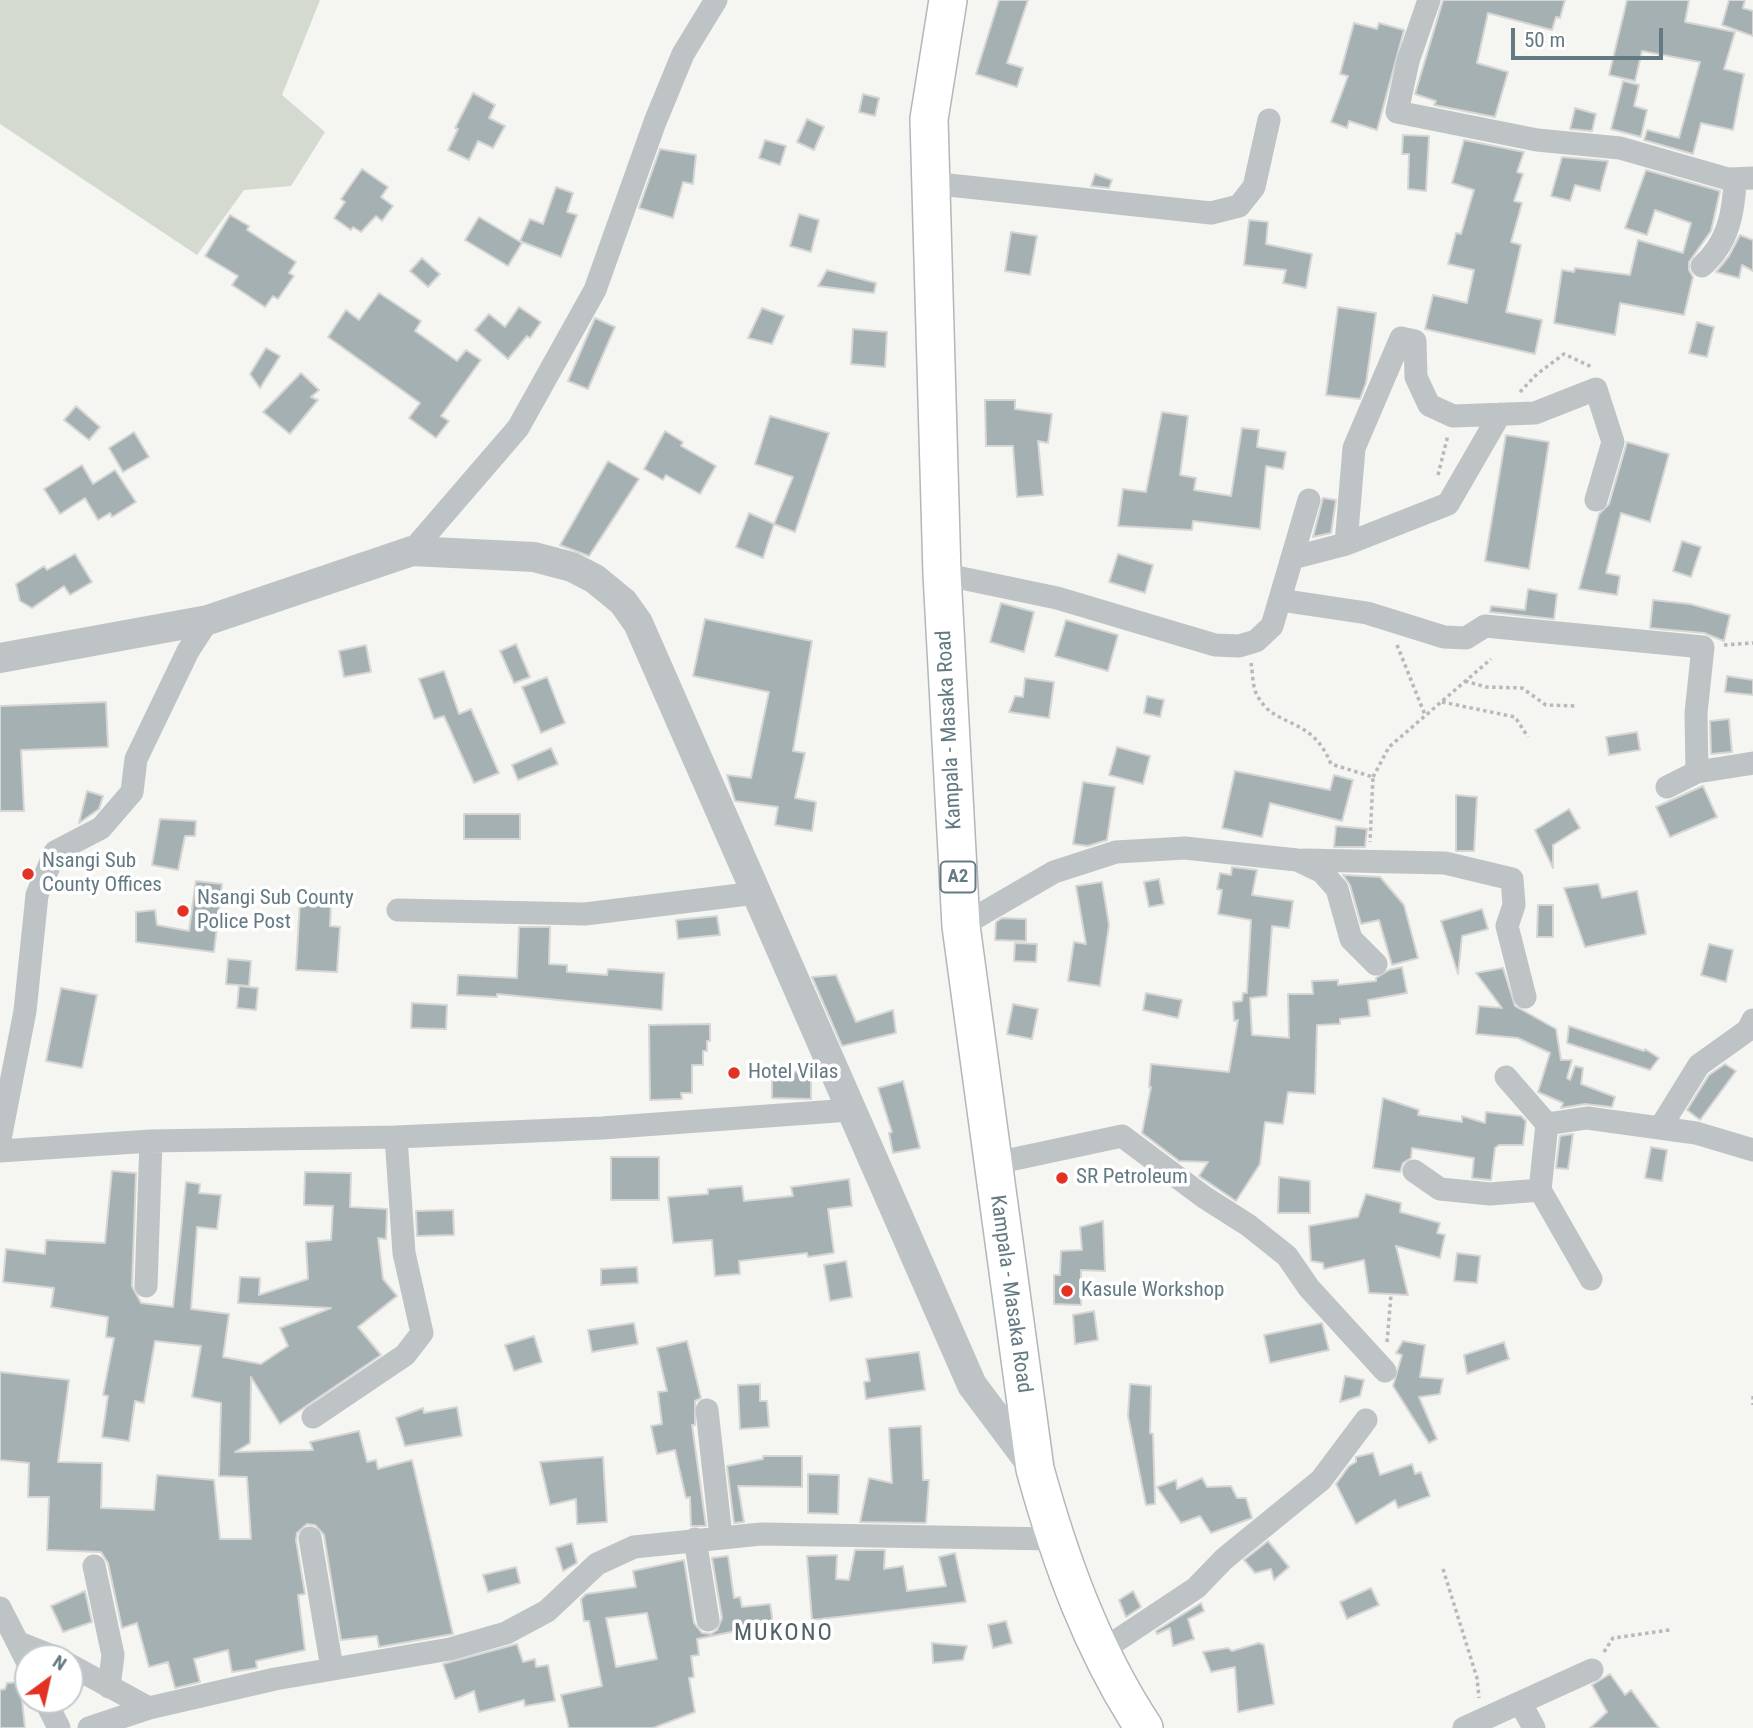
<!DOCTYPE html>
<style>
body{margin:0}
#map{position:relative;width:1753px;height:1728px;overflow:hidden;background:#f5f5f1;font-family:"Roboto Condensed",sans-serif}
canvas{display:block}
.north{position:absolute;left:14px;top:1644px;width:70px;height:70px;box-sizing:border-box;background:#fff;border:2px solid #c1cacd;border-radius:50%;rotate:33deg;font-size:19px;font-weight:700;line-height:28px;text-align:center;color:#647a83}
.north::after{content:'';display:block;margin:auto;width:24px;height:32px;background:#e33224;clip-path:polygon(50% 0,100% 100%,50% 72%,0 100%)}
.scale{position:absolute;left:1511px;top:28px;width:152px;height:32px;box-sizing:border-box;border:4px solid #647a83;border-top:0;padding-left:9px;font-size:21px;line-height:24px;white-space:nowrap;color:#647a83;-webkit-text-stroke:5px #fff;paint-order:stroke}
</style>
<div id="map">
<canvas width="1753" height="1728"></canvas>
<div class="north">N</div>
<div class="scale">50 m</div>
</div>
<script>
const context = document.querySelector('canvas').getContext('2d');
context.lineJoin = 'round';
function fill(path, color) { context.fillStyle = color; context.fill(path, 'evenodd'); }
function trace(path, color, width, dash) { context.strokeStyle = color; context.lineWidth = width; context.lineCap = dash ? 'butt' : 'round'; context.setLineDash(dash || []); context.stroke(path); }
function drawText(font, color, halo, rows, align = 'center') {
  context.font = font + ' "Roboto Condensed",sans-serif'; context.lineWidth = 7; context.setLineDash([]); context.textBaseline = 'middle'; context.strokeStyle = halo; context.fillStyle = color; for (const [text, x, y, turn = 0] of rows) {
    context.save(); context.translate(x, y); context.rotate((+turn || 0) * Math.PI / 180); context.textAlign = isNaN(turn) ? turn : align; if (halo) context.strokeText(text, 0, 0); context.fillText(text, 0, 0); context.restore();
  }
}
fill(new Path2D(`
 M0,0h320l-38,95 43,37 -34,54 -47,4 -47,65 -197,-131z`), '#d5dad0');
const building = new Path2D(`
 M999,0h29l-21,63 16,5 -6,19 -41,-13z
 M1443,0h122l-5,18 -4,-1 -4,13 -64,-17 -11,50 31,9 -13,45 -61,-12 2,-4 -21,-7z
 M1627,0h62l-4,22 50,10 -11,37 20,5 -11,56 -32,-7 -8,31 -49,-14 3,-10 32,8 21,-76 -58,-11 -7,30 -26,-6z
 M1729,0h16l-2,8 10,3v25l-31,-11z
 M1354,23l23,6 2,-6 25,7 -27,100 -28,-9 -2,7 -16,-6 17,-46 -8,-2z
 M1623,81l16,4 -5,21 13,4 -6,27 -30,-8z
 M473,93l22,12 -6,13 16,8 -12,22 -15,-7 -9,19 -21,-10 10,-21 -3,-1z
 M863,94l16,4 -4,18 -16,-4z
 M1575,108l21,6 -4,17 -22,-2z
 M807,119l17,8 -10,23 -17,-8z
 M1403,135l26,1 -3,55 -18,-2 1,-35h-7z
 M765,140l21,6 -6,19 -21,-7z
 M1464,140l60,12 -7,20 6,2 -9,27 8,2 -11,39 10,3 -15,67 36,8 -7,34 -110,-25 8,-34 34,8 7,-33 -26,-6 8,-31 5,1 13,-44 -22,-7z
 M660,149l36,6 -3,29 -10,-2 -10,36 -34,-10z
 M1562,157l46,4 -8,30 -25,-6 -5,16 -19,-5z
 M362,169l26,18 -7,10 12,9 -11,15 -6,-5 -15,16 -8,-5 -2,3 -17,-12 11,-16 -4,-3z
 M1646,170l74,21 -9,40 -22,31v8l4,7 -9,38 -64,-12 -5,32 -61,-12 8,-53 12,2 1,-4 55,7 8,-35 45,13 8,-30 -36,-13 -8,25 -22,-7z
 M1095,174l17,6 -3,8 -18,-2z
 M556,187l17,6 -6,19 10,3 -16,42 -41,-16 10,-22 13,5z
 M799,214l20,6 -8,32 -21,-6z
 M230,215l19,11 -2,4 49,32 -7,11 5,3 -16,23 -5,-3 -8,11 -33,-22 6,-9 -33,-20z
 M479,217l43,26 -14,23 -43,-26z
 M1249,220l19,2 -2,22 46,10 -6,34 -23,-5 3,-13 -42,-5z
 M1011,232l26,4 -7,39 -25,-4z
 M1740,235l13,5v31l-11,-6 -3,13 -23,-6 13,-16z
 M422,258l18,16 -12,13 -18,-16z
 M827,270l49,13 -2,10 -56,-7z
 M379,293l42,28 -6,10 42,30 9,-11 15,10 -40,56 8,5 -13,17 -27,-20 11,-15 -92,-66 18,-27 13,10z
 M519,307l22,15 -11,16 -3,-2 -19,23 -33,-29 14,-16 16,13z
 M1338,307l38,6 -10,70 -6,16 -34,-4z
 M762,308l22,8 -12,28 -24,-6z
 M595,318l20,9 -27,62 -20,-8z
 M1697,322l17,5 -7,30 -18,-4z
 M853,329l34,3 -2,35 -34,-3z
 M266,348l14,8 -20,32 -10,-14z
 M301,373l18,17 -8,7 7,3 -28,34 -27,-22z
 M985,400h30v9l37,5 -4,29 -10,-2 5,54 -26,2 -4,-51h-27z
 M76,406l24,21 -11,13 -25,-20z
 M1162,412l26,4 -8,59 16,3 -2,12 37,6 11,-68 17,2 -2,17 29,5 -3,17 -17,-3 -6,63 -67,-8 -1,9 -74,-4 5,-37 23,3z
 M770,416l59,17 -34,99 -21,-8 19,-47 -38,-13z
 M665,431l18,11 -2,4 35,20 -16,28 -34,-19 -3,5 -19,-11z
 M134,432l15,25 -26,15 -14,-24z
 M1506,435l43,7 -20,127 -44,-8z
 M1627,442l42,12 -19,68 -29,-9 -15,60 14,3 -3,19 -38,-6 20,-75 10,-10z
 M608,461l31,18 -50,77 -29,-11z
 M82,465l11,19 22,-14 21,32 -24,15 -2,-4 -12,7 -13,-22 -25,16 -16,-25z
 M1323,498l13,2 -5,33 -18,4z
 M749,513l25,11 -11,34 -27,-11z
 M1682,541l19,6 -10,30 -18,-6z
 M75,554l17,28 -22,13 -6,-9 -32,22 -12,-7 -4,-17 28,-18 3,4z
 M1118,554l35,11 -8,28 -36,-11z
 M1528,589l29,5 -3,25 -64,-7 1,-6 34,4z
 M1653,600l37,4 40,11 -6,26 -20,-8 -54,-5z
 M1001,603l33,9 -10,40 -34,-10z
 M705,619l107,22 -19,110 12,2 -10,45 21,4 -4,29 -37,-6 3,-18 -43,-6 -8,-26 24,3 18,-86 -76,-16z
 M1066,620l52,15 -10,36 -53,-15z
 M516,644l14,33 -16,6 -14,-32z
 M366,645l5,27 -27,5 -5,-26z
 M444,671l15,43 12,-5 28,64 -25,10 -30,-67 -10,3 -15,-40z
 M1727,676l26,4v15l-28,-3z
 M547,677l18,46 -24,10 -19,-46z
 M1025,678l29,4 -5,36 -40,-6 6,-16 8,1z
 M1147,696l17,4 -4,17 -16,-4z
 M106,702l2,45 -87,3 3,61h-24v-105z
 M1729,719l3,33 -21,2 -1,-33z
 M1637,732l3,18 -31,5 -3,-18z
 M1117,747l33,9 -7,28 -34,-9z
 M551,748l7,16 -40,16 -6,-15z
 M1235,771l95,19 4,-15 19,5 -11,41 -72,-18 -8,34 -40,-9z
 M1083,782l32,5 -8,53 -19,6 -15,-2z
 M1703,786l14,31 -47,20 -14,-30z
 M87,791l16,5 -4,13 -20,14z
 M1456,795l21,2 -3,54h-18z
 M1569,809l11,19 -27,17v23l-18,-38z
 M464,814h56v25h-56z
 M160,819l36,2 -1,15h-10l-7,34 -26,-5z
 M1336,826l31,3 -2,18h-31z
 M1232,867l25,3 -5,25 41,6 -4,27 -17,-2 -5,70 -17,2 2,37 37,3 -1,-44h25l-1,-13 26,-1v5l38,-4v-3l13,-8 13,-3 5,26 -39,7 2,16 -30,3v5l-23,1 -2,69 -27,-2 -5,32 -18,-2 -5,42 -24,37 -37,-25 9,-14 -29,-1 -37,-28 9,-46h-2l2,-23 78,8 9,-52 -4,1 -1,-19 9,-1 1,-8h4l4,-73 -33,-6 4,-24 -5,-1 3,-16 11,2z
 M1343,875l37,2 24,28 14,53 -26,7 -13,-45 -18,4 -11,-39z
 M1159,879l5,25 -15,3 -5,-25z
 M196,881l26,3 -8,68 -78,-10v-30l19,-2 2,15 32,6z
 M1102,882l7,43 -9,61 -32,-5 6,-39 12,2 -10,-58z
 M1598,884l4,14 35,-7 9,43 -61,13 -21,-59z
 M300,901l31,2 -1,23 10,1 -3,45 -41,-2z
 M1538,905h15v32h-16z
 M1482,909l6,20 -26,7 -4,38 -17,-53z
 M717,916l3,19 -42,4 -2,-19z
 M1002,918l24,1v22l-31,-1 1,-18z
 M519,927h31l-1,37 18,1v7l40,3 1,-6 56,4 -2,37 -165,-16v3l-40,-2 1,-20 59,3z
 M1015,943l22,1 -1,18 -22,-1z
 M1709,944l24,6 -7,32 -25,-7z
 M228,959l23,2 -2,25 -23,-2z
 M1503,968l12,38 41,23 5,31h11l-5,18 3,2 5,-14 8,2 -2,16 34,13 -3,10 -27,-3 -24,4 2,-5 -25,-11 12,-39 -32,-15 -42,-4 3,-28 23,2 -26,-35z
 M836,975l20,47 37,-12 3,23 -54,13 -30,-69z
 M239,986l19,2 -2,22 -19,-2z
 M61,988l36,7 -15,73 -36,-7z
 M1146,993l36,7 -4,18 -35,-8z
 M412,1003l35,2 -1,24 -35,-1z
 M1013,1004l25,5 -6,30 -25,-5z
 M710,1024v17h-3v10h-4v14h-11v28h-11l1,6 -32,1 -1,-75z
 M1569,1026l75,25 1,-2 14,9 -9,12 -83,-27z
 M1725,1064l11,7 -36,49 -13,-10 22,-35z
 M772,1071l39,1v27l-39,-1z
 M903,1081l17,67 -27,5 -4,-20 3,-1 -14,-44z
 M1383,1098l36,12 -1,5 44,7v-6l23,7 1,-11 35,4 5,5 -3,24h-24l-4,3 -4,32 -19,-2 2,-20 -62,-10 -1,10 -8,5 -3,9 -27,-4z
 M1573,1134l-5,35 -12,-1 4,-32z
 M1651,1147l16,3 -5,31 -17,-3z
 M611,1157h48v43h-48z
 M112,1171l24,2 -4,113 9,17 32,4 13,-125 14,2 -1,9 22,2 -4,34 -20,-2 -6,82 38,5 -6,43 38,7 27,-18 -8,-18 51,-20 -93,-5 2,-26 20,1 -1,17 49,-16 -2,-37 25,-2 2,-34 -29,-1 1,-33 46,1 -1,34 37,2 -1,30 -8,-1 5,41 14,17 -39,31 23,28 -101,69 -29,-47 -1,66 -15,9 78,-2 -3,-8 49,-11 8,31 9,-2 2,9 34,-9 41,174 -74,13 -2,-11 -36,4 -17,-105 -9,-10 -8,-1 -10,9 -1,7 9,54 -7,1 7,55 -49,11 1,7 -25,4 -4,-22 -34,9 6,23 -25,6 -7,-26 -19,5 -12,-44 -15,5 -14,-65 -7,-11 -54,-2 2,-53h-21l1,-34 -29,-3v-88l69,8 -11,82 44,1 -1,45 53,2 3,-35 57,5 6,59h31l-4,-62 -28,-1 2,-73 -29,-6 9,-51 -46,-5 -11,62 -9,-2 -6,40 -27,-4 6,-41 -5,-1 11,-57 -8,-1 2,-20 -57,-10 3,-19 -51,-6 3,-33 39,5 1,-14 59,3z
 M1279,1177l31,4v32h-32z
 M849,1179l3,27 -24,3 6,44 -26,4 -1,-4 -68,8 1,13 -25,2 -3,-36 -39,3 -5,-46 40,-3v-5l34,-3 2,15 49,-5 -2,-9z
 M1366,1194l35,9 -1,9 40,11 -3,10 8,2 -5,23 -44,-12 12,49 -39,-2 -5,-33 -40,9 -1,-6 -12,-2 -2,-35 49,-9z
 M453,1210l1,25 -37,1 -1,-25z
 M1103,1221l2,50 -24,-1v35l-27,-1v-29h6l1,-24 21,-1 -2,-23z
 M1457,1253l23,3 -3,27 -23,-2z
 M846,1261l6,36 -22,4 -6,-36z
 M637,1267l1,16 -37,2v-16z
 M1094,1311l4,29 -23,4 -2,-29z
 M634,1323l4,21 -46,8 -4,-22z
 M1322,1323l7,27 -59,13 -6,-28z
 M534,1336l8,26 -28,9 -9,-26z
 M687,1341l14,57 -6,3v24h-3l14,101h-15l-1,-29 -4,1 -11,-48 -18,4 -6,-28 11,-2 -4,-32 9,-1 -10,-43z
 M1403,1341l22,4 -5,32 23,2 -3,15 -21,3 18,42 -8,4 -36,-57 9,-31 -6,-2z
 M1504,1342l5,17 -42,15 -3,-19z
 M919,1352l6,38 -59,9 -2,-17 6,-1 -4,-22z
 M1345,1376l19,4 -4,16 -20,6z
 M760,1384v17h7l2,26 -29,2 -2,-44z
 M1130,1384l21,2 -1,47 3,1 2,70 -9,1 -18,-89z
 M457,1407l5,29 -57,10 -9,-28 27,-10 1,5z
 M921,1426l2,54h6l-3,43 -66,-1 9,-44 23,5 -3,-55z
 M1373,1453l7,22 32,-11 3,10 6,-2 9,24 -32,12 -3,-8 -39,24 -20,-40 13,-18 7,-4v-5z
 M763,1456h39v31l-64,-1 6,36 -10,1 -7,-57 36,-7z
 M603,1457l4,65 -30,2 -1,-25 -26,6 -10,-43z
 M808,1474l31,1 -1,39 -30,-1z
 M1202,1478l5,9 24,-1 6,12h9l6,20 -41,15 -11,-17 -19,7 -24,-36 19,-7 1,9z
 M1268,1541l21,26 -15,13 -3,-11 -16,4 -11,-13z
 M572,1543l5,20 -14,8 -7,-23z
 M855,1550h30l-1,19 19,-3 4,25 39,-5 -7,-29 16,-4 11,49 -154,18 -5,-64 30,-1 -1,24 13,1z
 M728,1556l6,42 6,-1 2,10 28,-3 3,19 -27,3v3l-49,10 2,16 -8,1 3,21 -5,1 6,34 -42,16h-84l-8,-33 41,-9 -13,-65h-5l-3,-22 5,-5 50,-7 -3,-16 51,-11 10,63 8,10 9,1 6,-4 5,-12 -10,-60zM647,1613l10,46 -41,8 -10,-49z
 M516,1567l4,16 -32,9 -5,-17z
 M1371,1588l8,17 -32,14 -7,-17z
 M85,1591l7,31 -29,10 -12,-26z
 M1133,1591l8,16 -15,10 -7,-17z
 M1201,1603l3,8 -16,8 6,20 -21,7 -3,-18 -13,6 -1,-3z
 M1006,1621l6,22 -19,5 -5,-23z
 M932,1643l35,3 -4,14 -30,3z
 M1259,1643l5,2 10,59 -36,8 -3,-45 -24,5 -8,-20 25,-4 4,3z
 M517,1644l6,18 12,-3 1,8 12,-2 7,36 -30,5 -1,-6 -45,12 -5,-21 -19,8 -12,-35z
 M1610,1674l15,21 6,-5 28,38h-69l17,-16 -15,-27z
 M20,1682l5,46h-25v-38l5,-1 2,-6z`);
fill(building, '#a5b0b3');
trace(building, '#d6d6d4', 2);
const primary = new Path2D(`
 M948,0l-19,119 13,455 19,352 74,543c25,91 57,180 109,259`);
trace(primary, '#b1b7ba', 40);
trace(new Path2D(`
 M1520,392l17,-18 27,-20 28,13
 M1438,475l10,-40
 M1397,645l28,70
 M1724,645l29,-2
 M1251,663c2,10 1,23 6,32 18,35 54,19 74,69l42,13 -3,65
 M1465,681l21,6 36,1 24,17 30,1
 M1442,702l73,15 13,20
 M1373,777l16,-30 102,-88
 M1387,1342l4,-47
 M1753,1396v9
 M1443,1569l34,109 2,20
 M1604,1652l9,-14 57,-8`), '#b6babc', 3.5, [3.5, 3.5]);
trace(new Path2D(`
 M1429,0l-21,61 -11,51 140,28 83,8 108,31 25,-1
 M930,183l281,30 28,-7 15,-19 15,-67
 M1702,266c26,-23 32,-53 33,-87
 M1346,544l102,-40 52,-90
 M412,551l106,-123 77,-138 60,-168 28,-68 33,-54
 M1292,558l54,-14 8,-96 47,-110 14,3 1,36 13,28 24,11 82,-3 61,-24 17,53 -17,58
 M942,574l115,24 158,47 24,1 17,-5 16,-15 37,-126
 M1280,600l87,13 77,24 22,1 19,-12 218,21 -7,66 1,59
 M1667,787l30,-15 56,-9
 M1304,860l141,3 67,16 2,26 -7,21 18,71
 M398,910l187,4 171,-21
 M961,926l93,-54 62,-20 69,-4 112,12 25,12 15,17 14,50 25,25
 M1506,1077l41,47 -7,66 51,89
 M1547,1124l40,-6 109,15 57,17
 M1660,1128l39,-63 49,-35 5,-10
 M0,1139l25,-128 12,-116 18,-43 46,-24 31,-36 4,-33 52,-108 20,-31
 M0,1151l151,-10 245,-4 206,-9 248,-18
 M991,1164l131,-28 82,61 44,28 39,31 22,32 76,83
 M1414,1171l26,18 50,5 50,-4
 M146,1286l5,-145
 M707,1410l14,127
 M313,1417l92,-62 17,-22 -18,-80 -8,-116
 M310,1538l22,130
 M695,1539l13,81
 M94,1566l19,89 -4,32
 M0,1608l28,55
 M19,1643l38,15
 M1101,1651l95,-63 28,-29 97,-79 45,-60
 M70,1665l79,43
 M45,1700l14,28
 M1521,1704l13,24
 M89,1728l60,-20 126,-29 175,-30 56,-16 41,-22 50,-47 37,-17 127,-13 293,5
 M1464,1728l128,-58`), '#bec3c6', 23);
trace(new Path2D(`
 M0,658l208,-38 204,-69 122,6 38,10 23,12 28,23 15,21 334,762 63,84`), '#bec3c6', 30);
trace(primary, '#fff', 37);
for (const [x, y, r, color] of [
 [28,874,7,"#e33224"],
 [183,911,7,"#e33224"],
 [734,1073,7,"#e33224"],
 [1062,1178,7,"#e33224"],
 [1067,1291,7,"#e33224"]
]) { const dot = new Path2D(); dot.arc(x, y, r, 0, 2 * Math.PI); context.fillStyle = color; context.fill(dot); trace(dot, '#fff', 2.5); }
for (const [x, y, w] of [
 [958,877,35]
]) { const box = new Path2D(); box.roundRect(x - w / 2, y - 15.5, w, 31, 5); context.fillStyle = '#fff'; context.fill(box); trace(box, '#647a83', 2); }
drawText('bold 19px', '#647a83', null, [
 ["A2",958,877]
]);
drawText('21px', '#647a83', '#fff', [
 ["Kampala - Masaka Road",950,730,-93],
 ["Kampala - Masaka Road",1010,1294,82]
]);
drawText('21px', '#647a83', '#fff', [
 ["Nsangi Sub",42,862],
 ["County Offices",42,886],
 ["Nsangi Sub County",197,899],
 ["Police Post",197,923],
 ["Hotel Vilas",748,1073],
 ["SR Petroleum",1076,1178],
 ["Kasule Workshop",1081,1291]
], 'left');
context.letterSpacing = '2px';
drawText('24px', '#526268', '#fff', [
 ["MUKONO",784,1634]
]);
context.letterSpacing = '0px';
</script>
